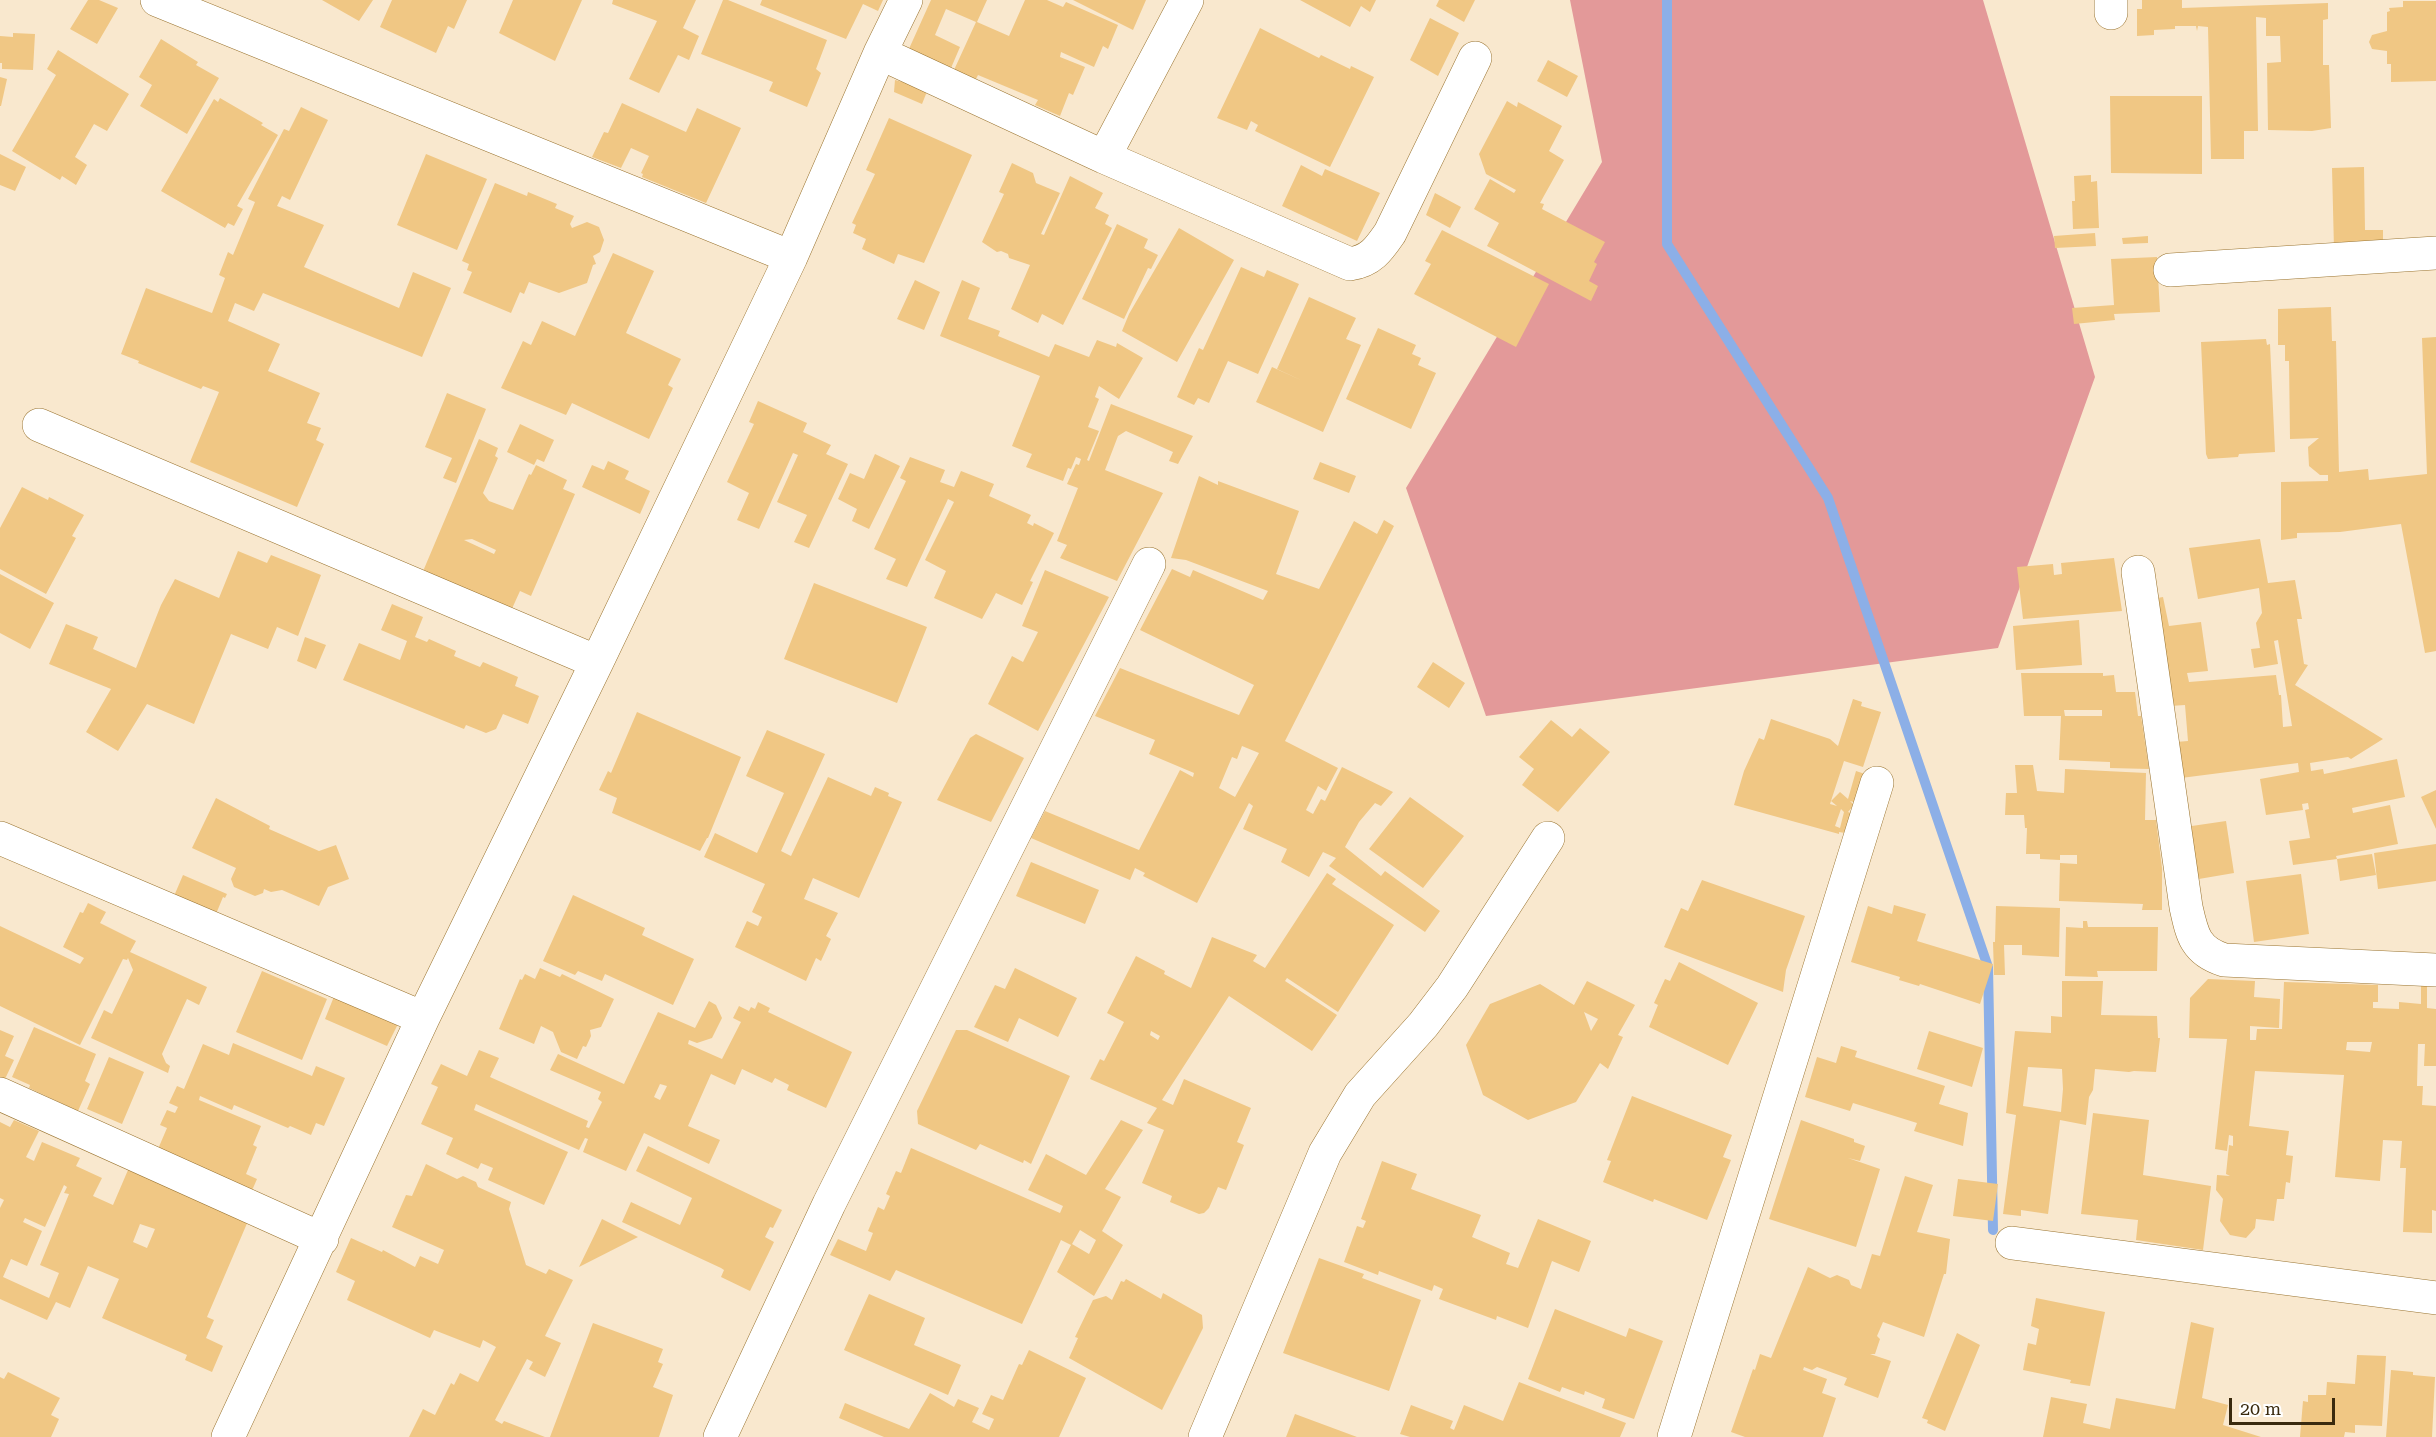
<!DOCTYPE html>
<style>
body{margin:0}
#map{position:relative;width:2436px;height:1437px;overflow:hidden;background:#f9e8ce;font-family:"Roboto Serif",serif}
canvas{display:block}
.scale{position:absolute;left:2229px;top:1398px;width:106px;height:27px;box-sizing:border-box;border:3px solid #3a2a0e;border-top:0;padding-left:8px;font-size:18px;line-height:21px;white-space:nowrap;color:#3a2a0e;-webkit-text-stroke:4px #fff;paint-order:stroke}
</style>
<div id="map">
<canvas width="2436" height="1437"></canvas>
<div class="scale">20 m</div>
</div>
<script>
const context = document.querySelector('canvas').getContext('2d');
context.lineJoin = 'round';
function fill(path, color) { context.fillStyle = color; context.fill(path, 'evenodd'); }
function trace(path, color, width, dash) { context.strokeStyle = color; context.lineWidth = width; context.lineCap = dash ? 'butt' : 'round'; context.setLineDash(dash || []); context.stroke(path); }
fill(new Path2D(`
 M1570,0h413l112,377 -97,271 -512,68 -80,-228 196,-326z`), '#e39999');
trace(new Path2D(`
 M1667,0v244l161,254 160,469 5,263`), '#8cafe7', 10);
fill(new Path2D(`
 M88,0h11l19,8 -21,36 -27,-15z
 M322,0h51l-14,21z
 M392,0h75l-13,29 -6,-3 -12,27 -56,-26z
 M513,0h69l-27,61 -56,-28z
 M613,0h83l-13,28 16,8 -10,24 -11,-5 -19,38 -30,-14 28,-58 -45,-17z
 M723,0h5l99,40 -11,29 5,4 -14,34 -38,-16 4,-9 -72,-28z
 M762,0h121l-5,11 -15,-7 -17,35 -86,-34z
 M931,0h56l-10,22 32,14 16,-36h22l16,7 3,-5 52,23 -10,24 -5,-3 -9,21 -33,-15 -1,5 25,10 -12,28 -4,-2 -9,23 -25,-11 3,-5 -60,-25 -2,4 -22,-9 22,-48 -30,-13 -11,26 25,12 -9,21 -43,-17z
 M1073,0h73l-13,30z
 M1300,0h76l-6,12 -9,-6 -11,21z
 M1439,0h36l-11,22 -28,-16z
 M2142,0h40v8l146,-5v16l-5,1v45h6l2,63 -19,3 -44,-1 -1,-67 14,-1 -1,-26h-14v-18l-10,-1 2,114h-14v28h-33l-3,-132 -10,-1 -1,5 -1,-5h-21v3l-21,1v5l-17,1v-27h5z
 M2403,1h33v80l-45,1v-18h-4v-13l-15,-2 -3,-7 3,-7 15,-4v-19l3,-1 -1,-3 14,-1z
 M1430,18l29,15 -21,43 -28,-16z
 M1260,28l59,30 2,-3 29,14 1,-3 23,11 -44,90 -75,-36 3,-6 -7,-4 -4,9 -30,-12z
 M13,33l22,1 -2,36 -31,-1v-6h-2v-27l13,1z
 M161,39l37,23 -2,3 23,13 -32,56 -47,-28 12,-21 -13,-8z
 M58,50l71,44 -22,37 -13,-7 -19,33 12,8 -11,20 -14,-9 -2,4 -48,-29 44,-76 -9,-6z
 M1548,60l30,16 -11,21 -30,-16z
 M0,77l7,2 -6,27h-1z
 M895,80l33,9 -6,15 -28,-12z
 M2110,96h92v78l-91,-1z
 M220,98l43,25 -2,2 17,10 -41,71 6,3 -9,17 -6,-3 -3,5 -64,-37 53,-92 4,3z
 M1507,101l10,6 1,-5 44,24 -13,25 15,9 -24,43 4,1 -2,5 63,33 -11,20 3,2 -8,17 9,5 -7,15 -104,-55 12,-23 -25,-14 16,-30 24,14 2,-3 -30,-16 -7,-20z
 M622,103l64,29 11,-24 44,20 -35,75 -64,-26 1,-3 -2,-1 8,-17 -18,-8 -10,20 -29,-11 12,-25 4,1z
 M301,107l27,13 -38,80 -8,-4 -5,10 47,19 -20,42 95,41 14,-36 38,16 -29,69 -159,-64 -9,18 -19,-8 -7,18 52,23 -12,27 52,22 -13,30 14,5 -5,12 8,4 -27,63 -107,-45 29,-70 -16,-6 -2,3 -63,-26 1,-2 -18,-7 25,-66 66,25 13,-35 -6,-3 9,-23 5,3 22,-53 -7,-3 36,-70 5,2z
 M889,118l83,37 -48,108 -26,-9 -4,10 -32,-15 4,-10 -13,-6 3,-8 -4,-2 23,-49 -9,-4z
 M0,154l26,13 -11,24 -15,-6z
 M426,154l61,25 -30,71 -60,-25z
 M1012,163l21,10 3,10 24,10 -19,41 3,1 26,-59 33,17 -8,15 14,7 -4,9 7,4 -49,97 -21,-11 -4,9 -27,-14 19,-44 -21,-7 -1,-4 -7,-3 -4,1 -15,-10 22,-48 -5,-2z
 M1301,165l21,11 3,-7 55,24 -23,48 -75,-35z
 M2364,167l1,63h18v14l-49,5 -2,-81z
 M2091,175v7l6,-1 2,47 -26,1 -1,-28h3l-1,-25z
 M495,183l32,13 1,-4 29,12 -2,4 19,8 -4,8 2,4 15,-6 12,5 5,13 -4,12 -7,4 3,8 -3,1 -6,18 -28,10 -30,-11 -5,12 -4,-2 -9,21 -48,-20 9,-21 -5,-2 2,-6 -7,-3z
 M1435,193l26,14 -11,21 -24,-13z
 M1117,224l31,15 -4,9 14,7 -7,14 -3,-1 -24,51 -42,-20z
 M1179,228l55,32 -57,102 -55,-31 7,-17z
 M1442,230l107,54 -33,63 -102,-53 17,-30 -6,-3z
 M2095,233l1,13 -41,2 -1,-12z
 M2148,236v7l-25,1 -1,-6z
 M613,253l41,18 -28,62 55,26 -13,26 5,3 -24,51 -77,-36 -6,12 -65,-27 22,-47 8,4 11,-24 33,15z
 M2157,257l3,55 -46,2 1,6 -41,4 -2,-16 42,-3 -3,-46z
 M1241,267l23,10 3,-7 32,14 -41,90 -30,-13 -19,42 -11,-5 -4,7 -17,-8 22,-49 4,2z
 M915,280l25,12 -16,38 -27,-11z
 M962,280l18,8 -12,31 32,12 -2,5 51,21 6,-13 34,13 8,-17 19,7 1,-4 26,15 -24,41 -20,-13 -4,11 4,2 -11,28 11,4 -12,29 2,1 22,-57 82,32 -15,28 -9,-3 4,-9 -47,-21 -8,5 -13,34 58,23 -46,88 -57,-23 7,-13 -10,-4 21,-53 -11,-4 9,-20 3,1 2,-6 -5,-2 -5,12 -3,-1 -5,13 -37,-14 6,-13 -20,-8 28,-70 -100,-40z
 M1309,297l47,21 -10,21 15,6 -38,87 -67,-30 16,-35 31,14 -26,-12z
 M2331,307l1,34h4l3,131 29,-3 1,11 58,-6 -5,-136 14,-1v314l-11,2 -24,-129 -61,8 -43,1v5l-16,2v-58l47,-1v-6h-8l-11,-9 -1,-19 11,-9 -29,1 -1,-78h-4v-16h-7v-36z
 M1378,328l38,17 -4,9 9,4 -3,7 18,8 -25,56 -65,-30z
 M2266,339l1,6 3,-1 5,108 -36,2 -1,3 -30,2 -2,-5 -5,-112z
 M447,393l39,16 -30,74 -13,-5 9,-20 -27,-11z
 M758,401l49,22 -4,9 28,13 -5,9 22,10 -39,84 -15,-6 13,-27 -30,-13 21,-47 -5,-2 -34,76 -22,-9 12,-27 -22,-11 27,-58 -5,-2z
 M520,424l34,16 -10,22 -7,-3 -3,6 -27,-13z
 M479,439l19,9 -3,8 3,2 -15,35 6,8 24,9 16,-36 2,1 5,-10 31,15 -4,9 12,5 -44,102 -11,-5 -10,22 -89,-37zM472,539l24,11 -2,4 -30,-14z
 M875,454l25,12 -31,63 -17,-8 5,-12 -19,-10 12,-26 14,6z
 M910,457l35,13 -5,12 14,5 7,-16 33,13 -5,12 42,19 -4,8 6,3 1,-3 20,10 -24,48 3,1 -11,23 -26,-12 -14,26 -48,-21 12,-27 -21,-11 29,-58 -6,-3 -41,88 -21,-8 10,-20 -22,-10 32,-68 -6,-3z
 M608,461l21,10 -4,8 25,12 -10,23 -58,-27 10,-22 12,5z
 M1320,462l36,14 -7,17 -36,-14z
 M1199,476l19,9v-4l81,30 -23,63 43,15 35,-68 23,13 7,-14 10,6 -109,215 53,27 -12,23 -8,-5 -12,24 7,4 8,-15 4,2 17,-34 51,25 -12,14 -6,-3 -16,19 -14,25 36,29 4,-5 55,40 -15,21 -96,-66 7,-8 -13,-6 -14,25 -28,-15 6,-13 -44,-20 10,-23 -4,-3 -52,100 -54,-27 2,-3 -10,-5 -5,12 -99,-42 14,-27 94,39 41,-80 13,7 1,-4 -45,-19 6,-14 -60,-24 25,-48 119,47 15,-30 -114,-55 32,-61 18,8 3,-7 70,30 5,-9 -82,-31 -15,-2zM1242,746l17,7 -24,44 -16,-9 13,-31 5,2z
 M22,487l26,13 1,-3 35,18 -12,21 4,2 -30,56 -46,-25v-41z
 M2260,539l8,44 27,-3 7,39h-5l7,45 4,1 -13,20 88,54 -32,20 -3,-2 -38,6 1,8 12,-2 1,5 73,-15 8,38 -53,11 1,5 37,-8 8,39 -62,12 1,3 35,-5 4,21 -36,6 -3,-22 -44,6 -4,-24 21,-3 -5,-28 4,-1 -1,-6 -6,1 1,6 -37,5 -6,-36 39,-7 -1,-9 -117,15 -5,-36 12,-1 -3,-36 -15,1 -18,-107 11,-2 6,29 32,-4 7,49 -21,2 2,9 87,-7 3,20h2l2,32 9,-1 -14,-86 -4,1 4,23 -24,4 -3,-19 9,-1 -4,-25 6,-10 -3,-25 -61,11 -9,-51z
 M238,551l29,12 4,-8 50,20 -23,61 -21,-9 -9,22 -37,-15 -37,90 -47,-20 -29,47 -32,-19 25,-43 -62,-25 17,-40 32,13 -5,12 43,19 25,-63 14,-26 44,19z
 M2114,558l8,53 -99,8 -6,-52 36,-3 1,11 8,-1 -1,-11z
 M1045,570l64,27 -71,134 -50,-27 24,-48 11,6 15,-30 -16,-6z
 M0,574l54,29 -24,46 -30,-16z
 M814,583l113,44 -30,76 -113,-44z
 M392,604l31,13 -8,20 12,5 2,-3 27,12 -2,5 26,11 3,-5 35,15 -3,9 24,10 -11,28 -25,-10 -7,15 -10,4 -20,-8 -2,4 -121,-49 16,-37 41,17 7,-19 -26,-11z
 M2079,620l3,45 -66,5 -3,-44z
 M305,637l21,8 -10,24 -19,-8z
 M1433,662l32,21 -16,25 -32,-21z
 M2021,673h82v3l11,-1 2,17h19l3,24h3l8,53 -39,-1v-6l-51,-2 2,-44h-37zM2064,710h38v6h-37z
 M1853,699l9,3 -1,4 20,6 -18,55 -19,-6 -14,43 7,2 -6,-5 9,-9 8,7 8,-28 9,3 -8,29 -7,-2 4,4 -6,7 3,1 -6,20 -6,-1v2l-105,-29 10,-34 15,-33 5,2 7,-21 59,20 8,7zM1841,809l3,3 -4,16 -5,-2z
 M637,712l104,45 -33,81h-1l-7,13 -88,-38 5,-15 -18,-8 9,-19 3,2z
 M1551,720l21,17 8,-9 30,24 -52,60 -36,-27 12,-16 -15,-12z
 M767,730l58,24 -44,97 10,5 37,-79 43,19 4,-9 14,6 -1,3 14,6 -43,96 -46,-20 -9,21 34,14 -12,23 5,3 -10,22 -5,-3 -10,23 -71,-34 12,-26 11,5 4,-9 -10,-5 13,-28 -61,-27 11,-24 42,20 27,-60 -38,-17z
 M976,734l48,24 -33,64 -54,-22 33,-62z
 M2015,765h18l4,26 27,2 1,-24 81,4 -1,47h11l6,48v42h-20l1,-6 -84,-3 1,-38 17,1v-9h-17v5l-20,-1v-5h-14l1,-26h-2l-1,-13h-19l1,-22h11z
 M2436,790v39l-15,-32z
 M1410,797l54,39 -41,52 -54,-39z
 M216,798l54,28 -1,3 50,22 17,-6 13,34 -21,8 -9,19 -37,-16 -11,2 -7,-3 -1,4 -8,3 -21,-9 -3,-8 5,-11 -44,-20z
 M2226,821l8,52 -41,7 -8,-53z
 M2436,844v37l-58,8 -4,-36z
 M1031,862l68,28 -14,34 -69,-28z
 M1327,873l9,6 -4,5 62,41 -56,87 -51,-34 -2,3 52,34 -25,36 -83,-55 -67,104 11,5 11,-26 67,29 -14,34 7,3 -18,45 -8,-3 -9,21 -5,5 -5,1 -29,-12 2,-6 -30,-13 22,-53 -17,-7 10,-15 -67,-29 10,-20 4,2 20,-39 -17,-9 29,-57 29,15 -1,3 27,14 21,-51 45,18 -4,6 12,7zM1151,1031l9,5 -2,4 -8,-5z
 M2301,874l8,60 -55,8 -8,-61z
 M183,875l44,19 -2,4 -2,-1 -7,17 -42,-18z
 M1702,880l103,36 -19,54 -3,22 -119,-45 17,-39 7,3z
 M573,895l72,33 -3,7 52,24 -21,46 -68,-31 -3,7 -24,-10 -3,4 -32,-14z
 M88,903l18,9 -6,11 36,18 -6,11 77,35 -8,18 -12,-6 -25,55 4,9 4,3 -2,7 -77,-35 13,-28 8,4 21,-44 -5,-12 -1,2 -4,-1 -43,86 -80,-39v-80l80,38 4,-6 -21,-11 17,-35 3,1z
 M1894,905l32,9 -9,27 76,23 -13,40 -60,-20 -1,2 -20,-6 1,-3 -49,-15 17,-56 24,8z
 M1996,906l64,2 -1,49 -37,-2v-10h-18l1,30h-11l-1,-33h2z
 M2083,921h4l1,6h70l-1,44h-60l1,6 -33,-1 1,-49 17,1z
 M1679,962l79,41 -30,62 -79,-38 9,-22 -4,-2 11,-24 5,2z
 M540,968l20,9 2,-3 52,25 -13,28 -11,3 1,6 -5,11 -3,-1 -6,13 -16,-7 -8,-20 -12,-6 -7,18 -35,-15 21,-50 2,1 3,-6 10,5z
 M1015,968l62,30 -19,39 -39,-19 -11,24 -34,-15 21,-42 10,4z
 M262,971l65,28 -25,61 -66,-28z
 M2208,979l47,2 -1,16 26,2 -1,29 -29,-2v14h6l1,-11h25l2,-47 94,3v17h-5v6l26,1v-7l22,2v-18h6v22l9,1v57h-12l1,-22h-7l-1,42h6l-1,19 14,1v105l-4,-1v23l-29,-1 3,-64h-6l2,-27 -19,-1 -3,41 -45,-4 9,-102 -89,-4 -6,55 40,5 -3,24 7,1 -3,27 -4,-1 -2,17h-7l-3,22 -18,-2 -1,9 -9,10 -16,-3 -10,-14 3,-22 -7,-9 1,-15 13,1 -4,-2 3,-29 4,1v-10l-4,-1 -2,16 -12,-2 12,-110 -38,-1 1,-40zM2347,1042h25l-2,10 -24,-2z
 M1587,981l48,24 -17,30 5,2 -15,32 -8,-6 -24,39 -48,18 -45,-25 -17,-50 24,-41 50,-20 34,21zM1584,1012l14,7 -7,12z
 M2062,981h41l-2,34 56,1 1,22h2l-4,34 -22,-1 -5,1 -34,-3 -2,21 -4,7 -3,28 -26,-5 -12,94 -27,-4v6l-18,-2 13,-99 -10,-2 9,-82 36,2v-17l11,1zM2028,1067l34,2 1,20 -2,23 -38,-6z
 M335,994l64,28 -12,24 -62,-27z
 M709,1001l7,4 6,13 -10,20 -15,5 -8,-3 -1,4 34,15 19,-37 -8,-4 6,-12 10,5 2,-4 4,2 3,-7 12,6 -2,4 84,40 -26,56 -39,-18 2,-5 -14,-7 -3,5 -30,-14 -7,16 -24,-11 -23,52 32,14 -11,24 -65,-31 -18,38 -43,-19 5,-13 -3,-1 -6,12 -103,-46 -2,6 94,42 -24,53 -56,-25 5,-12 -12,-5 -3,6 -32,-15 7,-16 -32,-14 17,-37 -7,-3 10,-20 26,12 12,-26 20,8 -9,19 98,44 -2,6 3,1 13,-26 -4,-3 3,-7 -51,-22 8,-16 66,30 34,-72 37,16zM660,1084l7,2 -7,14 -6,-3z
 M34,1027l62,27 -11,27 5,3 -12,27 -49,-23 1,-3 -18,-8z
 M0,1030l14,6 -9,20 9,4 -9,19 -5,-2z
 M956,1030h11l103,46 -39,88 -7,-4 -1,3 -43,-19 -4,6 -58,-26 -1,-13z
 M1929,1031l54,17 -11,39 -55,-18z
 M233,1043l79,33 4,-10 29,12 -21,48 -8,-3 -5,12 -21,-9 -2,2 -54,-23 -2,5 -32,-14 -1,4 62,26 -8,19 4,2 -11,27 11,5 -7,16 -92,-46 9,-21 -7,-3 7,-15 8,3 3,-6 -9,-4 8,-17 7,3 19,-45 26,11z
 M1841,1046l16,5 -2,6 90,29 -6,18 29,9 -5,33 -49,-15 3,-8 -64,-20 -3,8 -45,-14 12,-40 19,6z
 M109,1057l35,15 -22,52 -35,-15z
 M1632,1096l100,39 -9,22 8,3 -24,60 -53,-21 -1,3 -50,-20 8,-21 -4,-1z
 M2093,1113l56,7 -6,55 68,11 -8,64 -67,-10 2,-20 -57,-6z
 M14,1120l25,11 -13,26 8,4 8,-19 38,16 -4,8 26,12 -9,18 20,9 15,-35 120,51 -41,96 7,3 -8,18 17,8 -11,26 -27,-12 2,-5 -85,-37 17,-39 -31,-13 -18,42 -14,-6 -9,18 -47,-21v-91l4,-8 -4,-2v-76l10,5zM64,1185l3,2 -3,6 5,1 -29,71 19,8 -10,25 -46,-21 8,-18 16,7 15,-35 -19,-9 2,-4 20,9zM140,1224l15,5 -8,19 -14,-6z
 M1121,1120l22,10 -38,59 16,8 -19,34 21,14 -29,51 -37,-24 14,-27 -10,-5 -39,84 -126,-54 -6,11 -60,-26 8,-16 28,12 7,-18 -5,-2 10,-24 6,3 6,-14 -4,-2 10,-23 5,2 10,-25 149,65 3,-7 -35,-16 18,-36 40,21zM1080,1230l16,10 -7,14 -17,-10z
 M1801,1120l53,19v3l11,4 -5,15 -12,-3 32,11 -24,78 -87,-28z
 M648,1146l134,64 -9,18 -3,-1 -5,10 9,5 -24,49 -29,-14 3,-7 -3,-2 -99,-46 9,-20 49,23 12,-27 -56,-27z
 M1382,1161l35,13 -6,15 70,26 -9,22 38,16 -4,11 12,4 20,-49 53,22 -12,31 -27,-11 -24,67 -31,-12 -1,4 -57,-21 4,-10 -9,-4 -2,6 -53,-20 -1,4 -34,-13 13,-36 6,2 3,-7 -5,-2z
 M426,1164l31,15 6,-3 13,6 2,5 33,15 -2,7 17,56 20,9 3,-5 24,11 -28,56 16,7 -16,34 -16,-8 4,-7 -6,-3 -32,61 7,4 2,-3 41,16h-136l14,-28 12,6 16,-32 3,2 6,-12 18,9 18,-35 -13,-7 -3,8 -46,-18 -4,8 -83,-38 8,-19 -19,-9 15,-34 31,14 1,-2 32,17 5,-11 18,8 6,-14 -52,-23 14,-32 6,1z
 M1905,1176l28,9 -16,47 33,7 -4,35h-2l-20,63 -41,-15 -6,14 3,3 -5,15h-5l21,7 -13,37 -34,-13 3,-7 -30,-11 -5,3 -8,-3 -1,3 24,9 -5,14 14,5 -13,39h-78l-14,-5 22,-63 2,1 5,-16 11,4 37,-91 22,11 7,-3 12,5 2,5 10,4 11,-35 8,2z
 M1958,1179l40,5 -5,37 -40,-5z
 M602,1219l36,18 -59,30 17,-35z
 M1319,1258l45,16 -2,4 59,22 -32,91 -106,-38z
 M1126,1279l35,20 2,-6 39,22 1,13 -41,82 -93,-52 9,-20 -3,-1 18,-37 13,-4 6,4 9,-19 3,1z
 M869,1294l56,24 -11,27 47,20 -13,30 -104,-45z
 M2036,1298l69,14 -15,74 -20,-3 1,-3 -48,-10 5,-27 8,2 3,-16 -8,-3z
 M1555,1309l71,28 3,-9 34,13 -29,78 -32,-11 3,-9 -20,-8 -1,4 -22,-8 -2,5 -32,-13z
 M2191,1322l23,6 -12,70 26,7 -5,20 38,12h-218l8,-40 36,7 -4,19 27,6 6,-31 59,11z
 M593,1323l70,26 -5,13 5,2 -10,23 20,8 -14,42h-109z
 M1957,1333l23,12 -35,86 -18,-8 1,-3 -6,-2z
 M1029,1350l57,28 -27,59h-175l-45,-19 6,-15 64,26 21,-36 24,14 4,-8 21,9 -7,14 17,8 5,-11 -12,-5 9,-19 12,5 16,-36 3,1z
 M2357,1355l29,1 -4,70 -27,-1v8l-10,-1 -1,5h-44l3,-36 5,1v-7h18l1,-13 28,2z
 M2391,1370l22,2v3l22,2 -3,60h-46z
 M8,1372l52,26 -9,17 8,4 -8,18h-51v-60l4,2z
 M1519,1382l107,41 -6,14h-210l-10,-3 11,-29 42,16 -3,7 4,2 10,-25 39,16z
 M1295,1414l62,23h-71z`), '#f0c784');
const minor = new Path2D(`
 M157,0l634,257
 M2111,13v-13
 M880,53l224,104 246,107c21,-3 29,-15 40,-31l85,-175
 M1104,157l83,-157
 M2170,270l266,-17
 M39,425l558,237
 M2138,572l48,335c6,27 9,44 38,53l212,10
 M0,838l423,180
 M0,1094l322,145
 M2012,1243l424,55
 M228,1437l195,-419 174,-356 194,-405 89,-204 26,-53
 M720,1437l109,-233 320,-640
 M1205,1437l120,-284 35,-58 63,-70 29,-38 96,-149
 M1674,1437l203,-654`);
trace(minor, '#9a7430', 34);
trace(minor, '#fff', 33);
</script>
